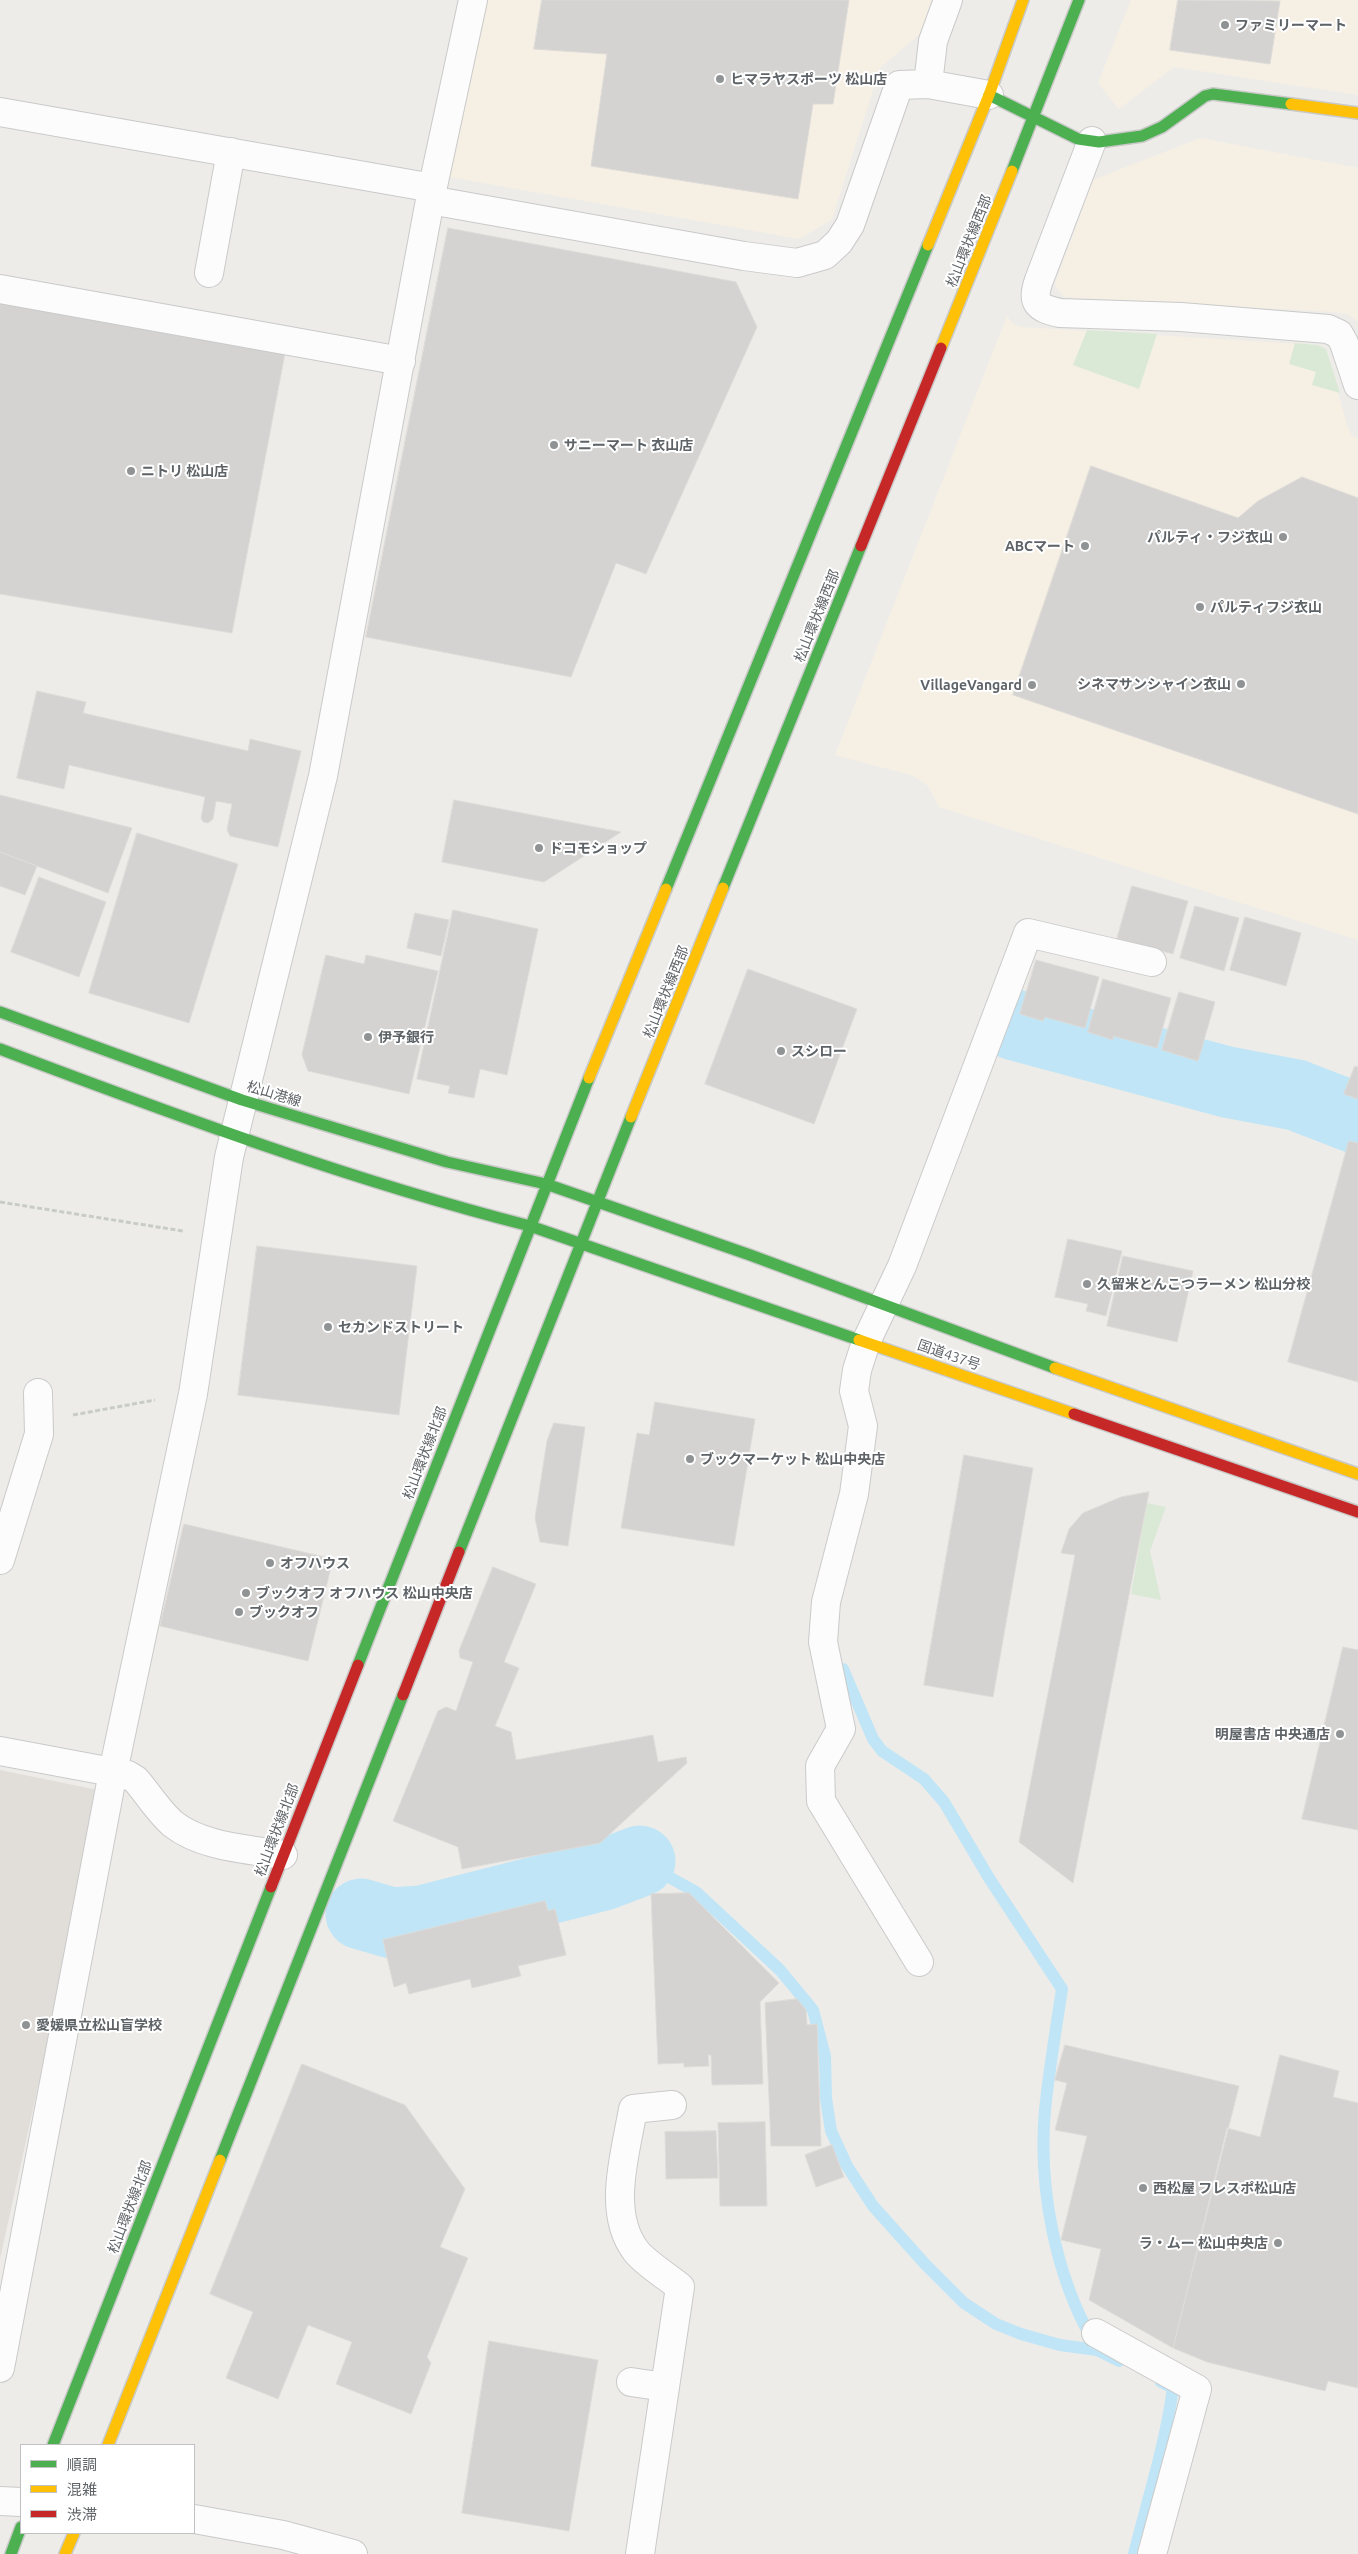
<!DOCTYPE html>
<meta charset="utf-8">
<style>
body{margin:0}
#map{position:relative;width:1358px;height:2554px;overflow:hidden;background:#eeece9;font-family:Ubuntu,"Noto Sans JP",sans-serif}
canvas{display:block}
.legend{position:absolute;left:20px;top:2444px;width:175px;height:90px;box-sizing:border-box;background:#fff;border:1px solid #bfc1c2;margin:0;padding:6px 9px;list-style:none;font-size:15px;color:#5e6367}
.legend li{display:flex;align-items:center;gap:10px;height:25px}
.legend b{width:25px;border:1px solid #bfc1c2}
</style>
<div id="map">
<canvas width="1358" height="2554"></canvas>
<ul class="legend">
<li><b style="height:6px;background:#4caf50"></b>順調</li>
<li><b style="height:6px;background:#ffc107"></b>混雑</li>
<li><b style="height:6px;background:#c62828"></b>渋滞</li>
</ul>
</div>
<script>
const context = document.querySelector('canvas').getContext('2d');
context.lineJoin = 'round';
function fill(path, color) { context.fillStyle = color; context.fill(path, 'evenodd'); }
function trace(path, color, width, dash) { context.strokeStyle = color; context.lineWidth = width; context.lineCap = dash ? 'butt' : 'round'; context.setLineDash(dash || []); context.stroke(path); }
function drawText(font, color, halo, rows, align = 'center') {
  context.font = font + ' Ubuntu,"Noto Sans JP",sans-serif'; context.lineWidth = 4; context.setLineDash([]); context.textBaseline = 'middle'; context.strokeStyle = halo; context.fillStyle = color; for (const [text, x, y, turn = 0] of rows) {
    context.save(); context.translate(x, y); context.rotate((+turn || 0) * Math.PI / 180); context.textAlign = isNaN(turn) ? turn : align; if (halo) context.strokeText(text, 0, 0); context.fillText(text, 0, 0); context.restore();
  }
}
fill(new Path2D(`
 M485,0h446l-10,33 -41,35 -48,151 -32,20 -351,-62z
 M1131,0h227v95l-184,-28 -55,42 -21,-26z
 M1200,138l158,30v154l-11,-8 -13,-2 -270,-15 -9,-13 38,-104z
 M1007,316l5,7 8,4 297,18 9,4 21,76 5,11 6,2v502l-419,-133 -11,-21 -14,-10 -79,-21z`), '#f6f0e4');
fill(new Path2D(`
 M0,1770l103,21 -103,468z`), '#e1ded9');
fill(new Path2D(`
 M1087,330l70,4 -18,55 -66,-24z
 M1295,343l22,2 9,4 14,44 -28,-8 4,-13 -27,-8z
 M1147,1503l19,4 -16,44 11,49 -30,-6z`), '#d9e9d5');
fill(new Path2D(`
 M1299,1087l59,23v17l-11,-2 -55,-24z`), '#bfe5f6');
trace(new Path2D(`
 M843,1669l30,70 9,12 42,28 20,23 45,76 73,111c-6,40 -13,81 -17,121 -7,76 10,165 48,231
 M640,1861l56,31 84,78 33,40 12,46 1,42 5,33 16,35 26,40 52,58 39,39 32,21 25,10 39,11 37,5 22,11
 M1134,2554c14,-56 31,-108 39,-166l-12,-6`), '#bfe5f6', 12);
trace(new Path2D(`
 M1015,1025l212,57 69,13 62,24
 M361,1914l31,9 30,-2 181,-46 37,-14`), '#bfe5f6', 71);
const building = new Path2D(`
 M542,0h307l-16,104h-20l-15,95 -207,-33 16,-112 -73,-5z
 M1178,0l102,1 -10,63 -100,-14z
 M448,228l288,54 21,45 -111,247 -30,-11 -45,114 -205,-40z
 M0,299l286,49 -54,285 -232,-39z
 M1091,466l147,52 20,-17 44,-24 56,21v316l-345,-119z
 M37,691l49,11 -3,11 165,38 2,-12 51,12 -23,96 -48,-11 -3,-6 5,-26 -16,-3 -3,18 -5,4 -5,-1 -2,-4 4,-21 -136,-32 -5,24 -47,-11z
 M0,795l132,33 -24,65 -108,-41z
 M454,800l167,32 -77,50 -102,-20z
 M137,833l101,31 -49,159 -100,-30z
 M0,852l37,14 -12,29 -25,-9z
 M39,877l67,25 -27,75 -68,-25z
 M1132,886l56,15 -15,53 -56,-15z
 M1195,906l44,12 -15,53 -44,-13z
 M453,910l85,19 -31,146 -27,-6 -6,29 -26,-5 2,-7 -33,-7z
 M415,913l34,7 -8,36 -34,-8z
 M1245,917l56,16 -15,53 -56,-16z
 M326,955l38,9 2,-9 72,16 -29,123 -101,-23 -6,-16z
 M1036,960l63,17 -14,51 -40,-11 -2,4 -23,-7z
 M748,969l109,40 -43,115 -109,-40z
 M1103,979l68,19 -14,50 -44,-12v4l-25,-8z
 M1179,992l36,10 -17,59 -36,-11z
 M1355,1066l3,1v32l-14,-5z
 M1349,1141l9,2v239l-70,-20z
 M1068,1239l54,12 -16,65 -20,-5 2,-7 -33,-7z
 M257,1246l160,20 -18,149 -161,-20z
 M1123,1256l70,15 -16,71 -70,-16z
 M655,1402l100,17 -21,127 -113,-18 16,-95 12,2z
 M554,1423l31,4 -17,119 -28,-4 -5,-24 12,-77z
 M964,1455l69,13 -40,229 -69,-12z
 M1149,1492l-76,391 -54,-41 56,-287 -14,-2 8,-24 14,-16 38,-16z
 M184,1524l149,35 -25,102 -148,-35z
 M493,1567l43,17 -32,78 15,6 -24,58 16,6 5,28 137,-25 5,27 28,-5 1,6 -87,80 -138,26 -4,-22 -65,-26 45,-110 8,-4 10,4 17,-49 -13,-4 -1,-7z
 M1343,1647l15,3v180l-56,-11z
 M689,1893l90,90 -19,19 3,82 -51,1 -1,-30h-3l1,11 -25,1v-4l-26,1 -7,-170z
 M545,1901l3,10 7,-2 11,46 -48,11 3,10 -49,12 -2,-9 -61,15 -3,-11 -12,4 -11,-47z
 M797,1999l9,11 1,15 10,-1 4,122h-50l-6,-143z
 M1065,2045l174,41 -66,262 -84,-48 12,-51 -40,-9 26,-104 -32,-6 12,-47 -12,-3z
 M1280,2055l59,16 -6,26 25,6v285l-30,-7 -3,10 -118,-29 -34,-14 54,-220 33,9z
 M302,2064l103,41 60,84 -25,58 28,11 -41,99 4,6 -20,51 -75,-30 16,-42 -44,-17 -30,74 -52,-21 27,-66 -43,-18z
 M765,2122l2,84h-47l-2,-83z
 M716,2131l2,47 -52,1 -1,-47z
 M832,2145l12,32 -28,10 -11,-32z
 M489,2341l109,19 -29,171 -107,-18z`);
fill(building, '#d4d3d2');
trace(building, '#dedbd8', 1);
const street = new Path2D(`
 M928,84l5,-43 15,-41
 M0,112l433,76
 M1092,141l-53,139c-8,23 -2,28 21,33l121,4 147,12 11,5 5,9 14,42
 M430,200l314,56 53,7 28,-8 14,-13 11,-17 49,-140 29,-1 61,11
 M209,273l22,-121
 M0,289l401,72
 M0,1560l39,-126 -1,-41
 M0,1751l128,24 8,5c12,14 23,32 37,44 29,23 75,25 110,31
 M919,1962l-98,-161 -1,-35 21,-37 -18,-87 3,-40 28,-108 9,-68 -9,-35 3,-21 9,-28 36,-76 126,-333 124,29
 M1096,2333l101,56 -45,165
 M0,2368l113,-596 80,-378 36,-237 94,-381 107,-576 43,-200
 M631,2382l34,5
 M0,2501l21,1
 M194,2519l89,16 70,19
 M640,2554l40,-267c-12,-10 -35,-24 -44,-36 -30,-39 -10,-99 -3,-142l39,-4`);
const fast = new Path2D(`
 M989,95l89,44 21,3 43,-6 20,-9 43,-31 8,-2 78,10
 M1012,171l67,-171
 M723,888l138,-342
 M666,889l262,-644
 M0,1012l242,88 205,62 99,22
 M0,1049c175,66 349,131 530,177
 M546,1184l204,71 305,113
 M530,1226l329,114
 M459,1552l172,-435
 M358,1665l231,-587
 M220,2160l183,-465
 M53,2445l218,-558
 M11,2554l10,-27`);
const slow = new Path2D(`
 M1291,104l67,9
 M928,245l61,-150 34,-95
 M941,348l71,-177
 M589,1078l77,-189
 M631,1117l92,-229
 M859,1340l215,74
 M1055,1368l303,106
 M108,2445l112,-285
 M65,2554l9,-21`);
const jam = new Path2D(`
 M861,546l80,-198
 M1074,1414l284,98
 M403,1695l56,-143
 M271,1887l87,-222`);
trace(street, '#cacaca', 30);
trace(fast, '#c8c9c8', 14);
trace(slow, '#c8c9c8', 14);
trace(jam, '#c8c9c8', 14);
trace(new Path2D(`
 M0,1202l183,29
 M73,1415l82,-15`), '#c8ccc9', 3, [5, 2.5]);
trace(street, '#fcfcfc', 28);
trace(fast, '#4caf50', 11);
trace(slow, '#ffc107', 11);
trace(jam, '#c62828', 11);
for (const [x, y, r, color] of [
 [1225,25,5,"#909394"],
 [720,79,5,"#909394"],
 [554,445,5,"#909394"],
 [131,471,5,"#909394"],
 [1283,537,5,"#909394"],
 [1085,546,5,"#909394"],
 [1200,607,5,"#909394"],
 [1241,684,5,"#909394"],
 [1032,685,5,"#909394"],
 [539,848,5,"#909394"],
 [368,1037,5,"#909394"],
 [781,1051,5,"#909394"],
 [1087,1284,5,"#909394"],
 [328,1327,5,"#909394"],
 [690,1459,5,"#909394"],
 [270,1563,5,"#909394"],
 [246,1593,5,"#909394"],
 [239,1612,5,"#909394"],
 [1340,1734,5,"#909394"],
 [26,2025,5,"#909394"],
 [1143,2188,5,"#909394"],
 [1278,2243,5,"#909394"]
]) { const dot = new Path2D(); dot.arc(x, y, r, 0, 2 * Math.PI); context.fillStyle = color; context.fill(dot); trace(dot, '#fff', 2); }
drawText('bold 14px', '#5e6367', '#fff', [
 ["ファミリーマート",1235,25],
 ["ヒマラヤスポーツ 松山店",730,79],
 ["サニーマート 衣山店",564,445],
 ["ニトリ 松山店",141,471],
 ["パルティ・フジ衣山",1273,537,"right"],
 ["ABCマート",1075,546,"right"],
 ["パルティフジ衣山",1210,607],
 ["シネマサンシャイン衣山",1231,684,"right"],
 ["VillageVangard",1022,685,"right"],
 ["ドコモショップ",549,848],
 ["伊予銀行",378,1037],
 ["スシロー",791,1051],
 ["久留米とんこつラーメン 松山分校",1097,1284],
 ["セカンドストリート",338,1327],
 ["ブックマーケット 松山中央店",700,1459],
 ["オフハウス",280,1563],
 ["ブックオフ オフハウス 松山中央店",256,1593],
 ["ブックオフ",249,1612],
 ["明屋書店 中央通店",1330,1734,"right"],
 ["愛媛県立松山盲学校",36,2025],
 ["西松屋 フレスポ松山店",1153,2188],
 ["ラ・ムー 松山中央店",1268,2243,"right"]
], 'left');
drawText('14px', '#5e6367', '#fff', [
 ["松山環状線西部",969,241,-68],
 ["松山環状線西部",817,616,-68],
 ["松山環状線西部",666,992,-68],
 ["松山港線",274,1094,17],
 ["国道437号",949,1355,19],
 ["松山環状線北部",425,1453,-69],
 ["松山環状線北部",277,1830,-69],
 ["松山環状線北部",130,2207,-69]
]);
</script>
